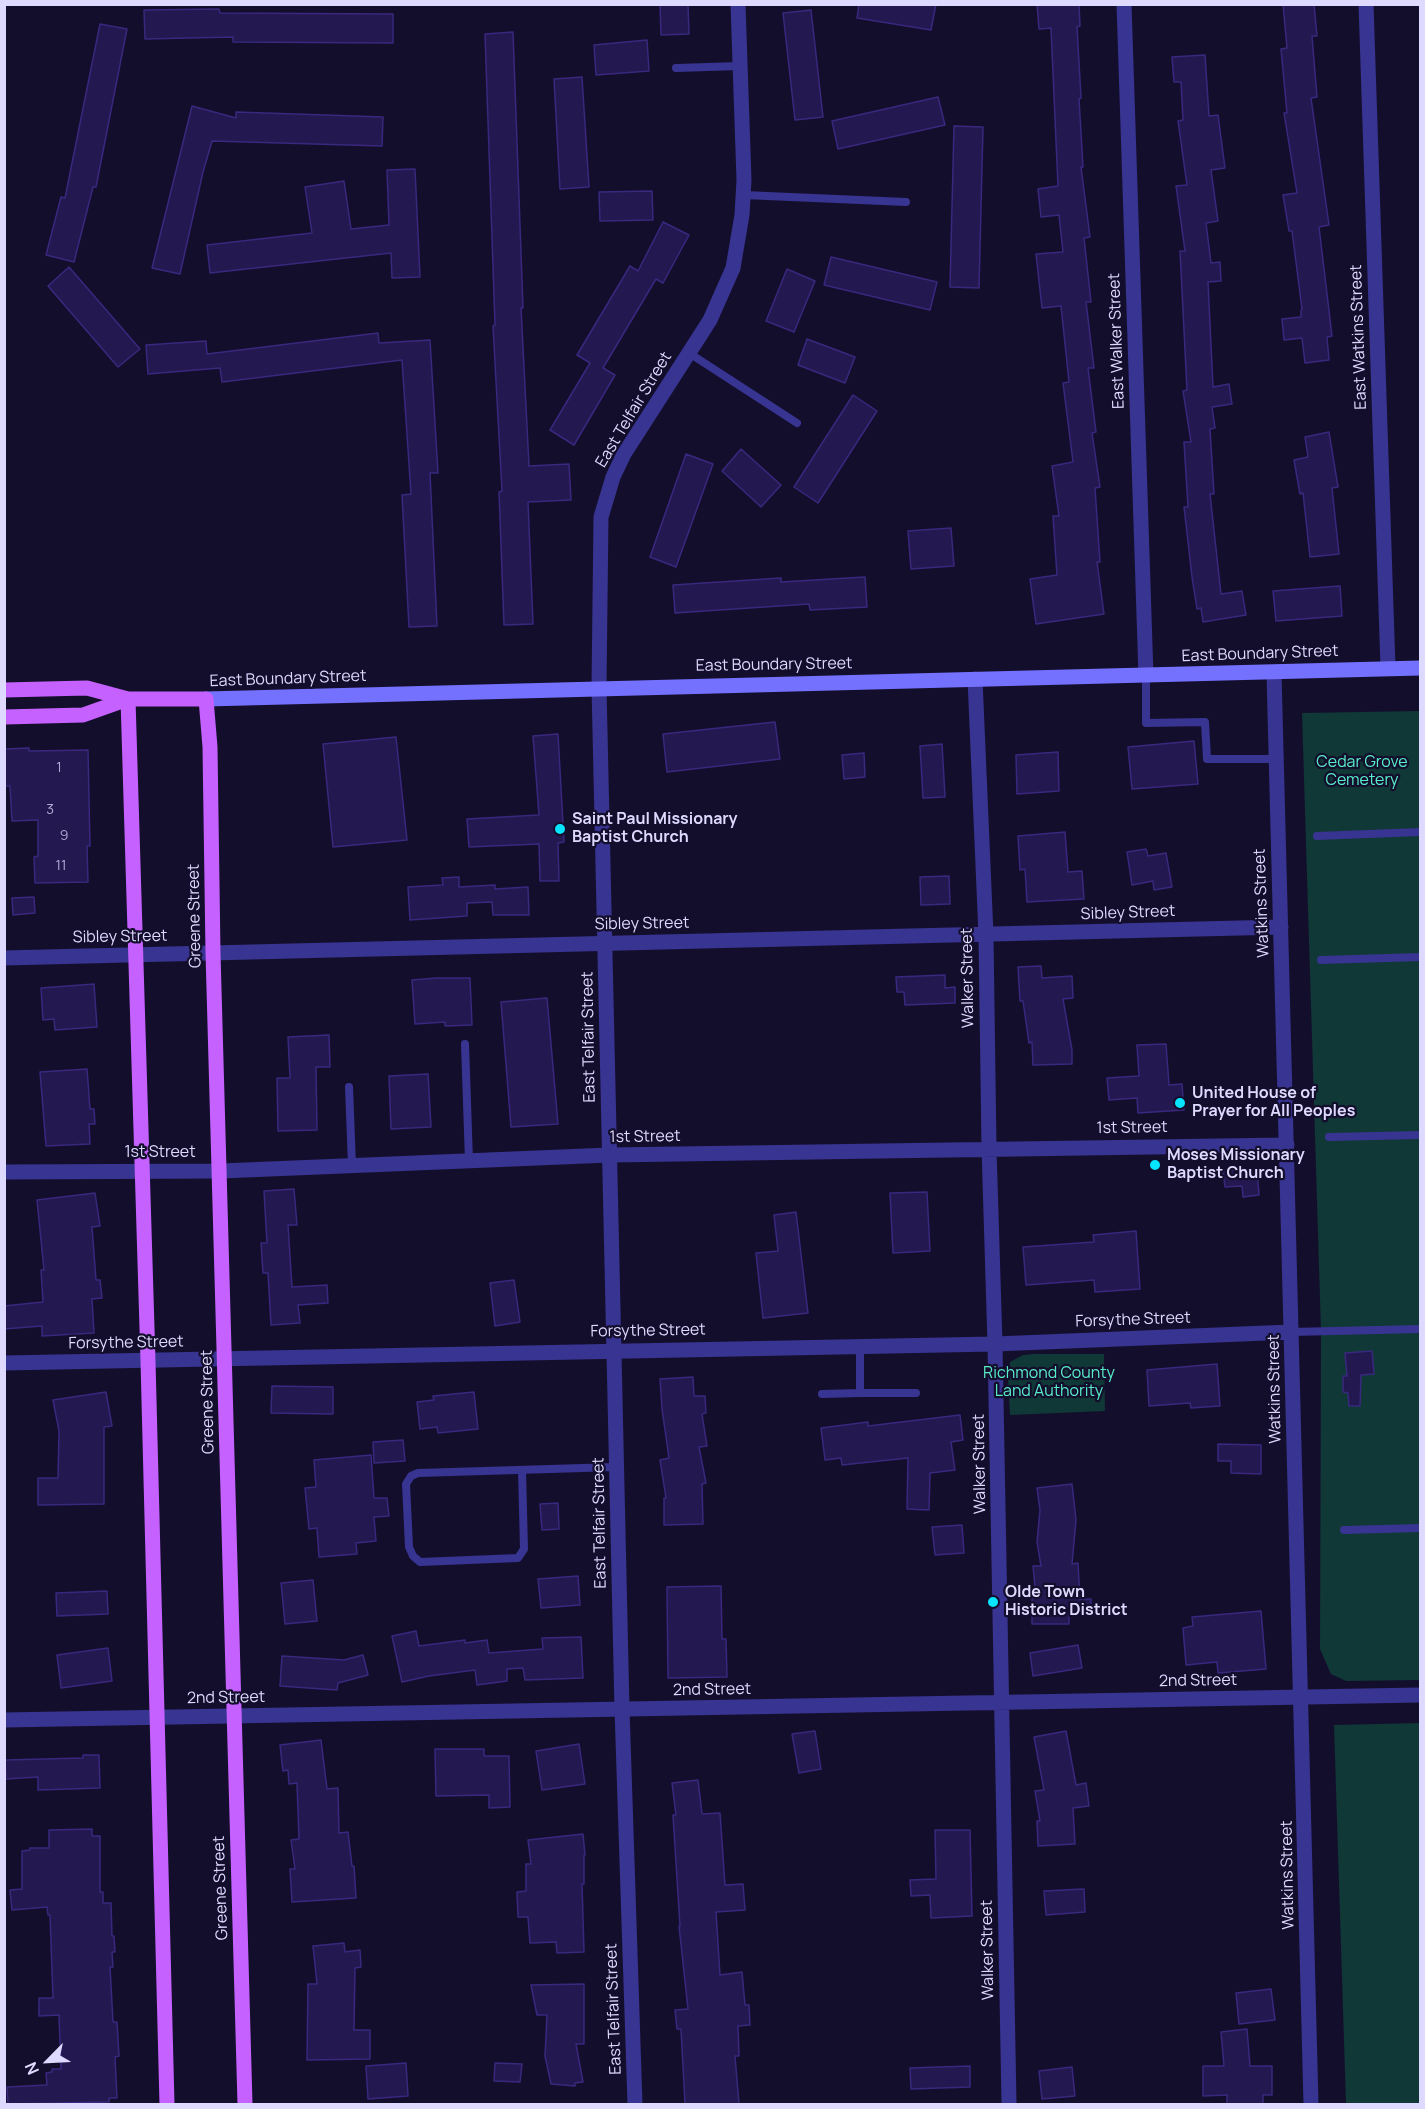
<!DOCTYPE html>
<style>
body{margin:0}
#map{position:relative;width:1425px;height:2109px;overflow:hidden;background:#140e2d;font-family:Manrope,sans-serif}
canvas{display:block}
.frame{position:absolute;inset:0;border:6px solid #dedaff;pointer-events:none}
.north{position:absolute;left:18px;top:2031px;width:60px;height:60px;-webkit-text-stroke:4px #140e2d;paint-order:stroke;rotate:246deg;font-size:16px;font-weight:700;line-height:24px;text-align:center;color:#dedaff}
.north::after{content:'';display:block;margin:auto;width:21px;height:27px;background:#dedaff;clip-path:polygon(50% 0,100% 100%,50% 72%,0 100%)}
</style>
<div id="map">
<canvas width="1425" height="2109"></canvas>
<div class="frame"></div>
<div class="north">N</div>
</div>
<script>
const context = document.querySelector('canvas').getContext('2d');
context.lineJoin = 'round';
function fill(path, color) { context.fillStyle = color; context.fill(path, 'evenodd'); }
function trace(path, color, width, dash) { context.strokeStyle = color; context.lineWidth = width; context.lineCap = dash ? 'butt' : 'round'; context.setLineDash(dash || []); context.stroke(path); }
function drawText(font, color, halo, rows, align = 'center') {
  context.font = font + ' Manrope,sans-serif'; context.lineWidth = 4.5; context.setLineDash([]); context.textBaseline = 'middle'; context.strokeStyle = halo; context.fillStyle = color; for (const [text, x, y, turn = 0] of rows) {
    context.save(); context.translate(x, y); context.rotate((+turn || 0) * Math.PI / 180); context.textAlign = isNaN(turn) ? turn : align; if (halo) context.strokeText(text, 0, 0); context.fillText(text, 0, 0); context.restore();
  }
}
fill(new Path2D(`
 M1420,711v969l-74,1 -15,-7 -11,-25 1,-318 -19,-618z
 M1034,1354h70l1,57 -95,4 -2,-36 2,-17 13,-7z
 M1420,1723v381h-74l-12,-379z`), '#103836');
const building = new Path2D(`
 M660,4h28l1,30 -28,1z
 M859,4h77l-5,26 -74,-12z
 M1037,4h42l1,22 -3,1 4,71 -2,1 4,68h-2l9,70 -6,1 7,64h-5l8,66h-6l8,64 -4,1 8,54 -5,1 5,74h-3l7,52 -68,10 -6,-45 27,-4 -4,-59h6l-7,-50 21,-4 -10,-79 6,-1 -8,-76 -19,2 -6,-54 27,-2 -4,-37 -18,2 -3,-28 20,-3 -7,-158 -12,1z
 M1283,4h31l3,32h-5l5,61 -6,1 18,127 -10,2 13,109 -5,1 2,23 -24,3 -3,-25 -18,2 -2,-21 19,-2v-7l1,-1 -10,-78h-3l-6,-36 14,-2 -13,-80h3l-6,-64 6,-1z
 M219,9l1,4 173,1v29l-160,-1v-5l-88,2 -1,-29z
 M811,10l12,107 -28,3 -12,-107z
 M100,24l27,5 -31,158h-3l-19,75 -28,-7 15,-58 4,1z
 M513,32l10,276h-2l8,158 40,-2 2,36 -43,2 5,122 -29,1 -5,-133 3,-1 -9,-165 2,-1 -10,-291z
 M647,40l2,31 -53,4 -2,-30z
 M1205,55l4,61 9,-1 7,53 -14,2 7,51 -12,2 5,40 9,-1 1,19 -13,1 5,105 16,-3 3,20 -20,3 3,21 -5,1 4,65h-4l11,100 21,-3 4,24 -43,7 -2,-14 -4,1 -5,-32 -8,-70h4l-4,-65h7l-8,-51 4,-1 -7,-139h5l-9,-65 11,-1 -9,-64 5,-1 -2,-38h-7l-2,-25z
 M582,77l7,110 -29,2 -6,-110z
 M938,97l7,28 -107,24 -6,-28z
 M192,106l44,12v-6l147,5 -1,29 -170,-5 -9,31 -23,102 -28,-6z
 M954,126l29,1 -4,161 -29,-1z
 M415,169l5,108 -28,1 -1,-25 -181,20 -3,-28 105,-12 -7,-46 39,-6 7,48 38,-4 -2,-55z
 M652,191l1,29 -53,1 -1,-29z
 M663,222l26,13 -26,48 -7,-4 -53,89 12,7 -41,70 -24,-15 40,-67 -13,-8 53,-89 8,5z
 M831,257l106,25 -7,28 -106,-25z
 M69,267l71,82 -22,18 -70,-81z
 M787,269l28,12 -21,51 -28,-11z
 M378,333l1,10 51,-3 8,133h-8l7,153 -28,1 -7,-132 9,-1 -9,-134 -180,22 -2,-14 -72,6 -2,-29 60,-4 1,13z
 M807,339l48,18 -10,26 -47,-18z
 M853,395l24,16 -59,92 -24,-16z
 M1329,432l9,55 -6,1 7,66 -29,3 -7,-64 -3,1 -6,-34 14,-3 -3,-20z
 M741,449l40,36 -20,22 -39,-36z
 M686,454l27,10 -37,103 -26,-10z
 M951,528l3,38 -43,3 -3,-38z
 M865,577l2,30 -57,3 -1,-6 -134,9 -2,-28 108,-7v4z
 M1340,586l2,30 -66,5 -3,-30z
 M775,722l5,37 -113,13 -4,-38z
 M558,734l6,108 -6,1 1,38h-19l-1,-37 -70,3 -2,-28 72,-4 -6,-79z
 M396,737l11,103 -74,7 -10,-103z
 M1194,741l4,43 -66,5 -4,-42z
 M942,744l3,53 -22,1 -3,-52z
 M29,748v3l59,-1 2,96h-3l1,36 -53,1 -1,-26 4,-1v-36l-26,1 -2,-35h-6v-37z
 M1058,752l1,39 -42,3 -1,-39z
 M864,753l1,24 -21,2 -2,-24z
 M1065,832l3,40 14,-1 2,28 -57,3 -2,-33 -5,1 -2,-34z
 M1146,849l2,7 18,-3 6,34 -18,3 -1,-9 -21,4 -5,-33z
 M949,876l1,28 -29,1 -1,-28z
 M459,877v10l36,-2v4l33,-2 1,28h-36l-1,-13 -25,1v13l-57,4 -2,-33 35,-2 -1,-7z
 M34,897l1,16 -22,2 -1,-17z
 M1041,966l1,12 30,-2 1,22 -10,1 9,51v14l-39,1 -1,-23 -3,1 -6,-42h-3l-2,-34z
 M945,975v13l10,-1v16l-50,2 -1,-13h-7l-1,-15z
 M437,978h33l2,47 -27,1v-4l-30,2 -3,-44z
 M94,984l3,43 -42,3 -1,-11 -11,1 -2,-32z
 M547,998l11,126 -47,3 -10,-125z
 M329,1035l1,32h-14l1,63 -39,1 -1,-53h13l-2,-41z
 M1166,1044l3,41 13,-1 2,26 -46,3 -1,-15 -28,2 -2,-22 32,-2 -2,-31z
 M87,1069l3,40h4l1,15h-6l1,20 -44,2 -6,-74z
 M428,1074l3,53 -40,2 -2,-53z
 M1257,1168l2,27 -16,2 -1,-11 -17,1 -2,-16z
 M294,1189l3,36h-9l4,62 35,-2 1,18 -30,2 2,18 -29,2 -3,-52h-5l-2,-30h6l-3,-52z
 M927,1192l3,59 -37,2 -3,-60z
 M95,1193l5,33 -8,1 4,53h4l2,18 -10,1 2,34 -52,3v-10l-38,3v-23l39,-4 -2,-32h3l-7,-70z
 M796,1212l12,101 -45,5 -7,-65 22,-2 -4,-36z
 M1136,1231l4,58 -45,3 -1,-12 -68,5 -3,-38 71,-5 -1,-7z
 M514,1280l6,42 -25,4 -5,-43z
 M1372,1351l2,23 -13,1 -1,31h-11l-1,-13 -5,-1v-16h4l-2,-23z
 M1217,1364l3,42 -29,2 -1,-5 -41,3 -2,-36z
 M693,1377l1,19h11l1,17 -4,1 5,32 -8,1 7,36 -4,1 1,40 -39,1v-27h2l-6,-38 9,-2 -7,-49 -2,-30z
 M272,1386l61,1v27l-62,-1z
 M106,1392l6,34 -8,1v77l-66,1v-27h20l1,-47 -6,-31z
 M474,1392l4,37 -40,4 -1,-6 -17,2 -3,-27 17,-2 -1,-4z
 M960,1415l3,25 -12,2 4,28 -25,3 -1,37 -22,-1 1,-51 -66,7 -1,-7 -16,2 -4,-32 47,-6v4z
 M403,1440l2,21 -31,2 -1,-21z
 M1218,1444l43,1v29l-30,-1v-12h-13z
 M371,1455l3,43h13l2,18 -15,1 2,24 -20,2 1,11 -38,3 -2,-29 -8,1 -4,-41 11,-1 -2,-27z
 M1072,1484l4,36 -4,44 6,-1 2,36h11v15l-22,-1v11h-37v-26h4l-3,-32h8l-4,-24 3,-32 -3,-22z
 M558,1503l1,26 -17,1 -2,-26z
 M962,1525l2,28 -29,2 -3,-28z
 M578,1576l2,29 -39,3 -3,-29z
 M313,1580l4,41 -32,3 -4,-41z
 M721,1586l1,53h4l1,38 -59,1 -1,-91z
 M107,1591l1,23 -51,2 -1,-23z
 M1261,1611l5,58 -48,4 -1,-11 -31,3 -3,-37 10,-2 -1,-9z
 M416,1631l3,15 46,-6v3l22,-3 2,13 54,-4 -1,-11 39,-1 2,41 -58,2 -2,-12 -16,1v12l-30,4 -2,-15 -46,6 -27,6 -10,-46z
 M1078,1645l4,23 -49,8 -3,-23z
 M108,1648l4,33 -51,7 -4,-33z
 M363,1655l5,20 -30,8 -1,7 -57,-4 2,-30 62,4z
 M815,1731l6,38 -22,4 -7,-39z
 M1066,1731l10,54 10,-2 3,23 -16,2 2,36 -37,2 -1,-25h3l-5,-30 9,-1 -10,-53z
 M321,1740l6,49 11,-1 1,45 9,-1 4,34h2l2,32 -64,4 -2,-33h5l-4,-29 8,-1 -2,-56 -8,1 -1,-14 -5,1 -3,-26z
 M579,1744l6,40 -43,6 -6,-39z
 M435,1749h49v7h25l1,51 -21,1v-13l-53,1z
 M83,1755h16l1,33 -62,2v-13l-32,2 -1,-19 78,-2z
 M698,1780l4,34 18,-1 5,72 18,-1 2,26 -29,2 4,63 22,-3 3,33h4l1,20 -12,1 1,30h-4l4,48h-54l-4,-75h-4l-2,-19 13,-1 -9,-83h1l-7,-111h3l-4,-32z
 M92,1829v7h8v56h3v11h8l1,33h2l1,16h-3l1,15h-3l3,55h4l2,34 -4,1 2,41h-8v4l-101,2 -1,-17 40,-2 -1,-12 6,-1v-3h9l-2,-54 -20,1v-18h14l-3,-83h-2l-1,-8 -35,3 -2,-20 12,-1v-38l8,-1v-2h19v-18z
 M935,1830h35l2,86 -41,2 -1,-23 -19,1 -1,-16 26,-1z
 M583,1834l2,21h-1v29h-2l2,68 -27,1 -1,-11 -26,1 -2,-26h-10l-1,-25 9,-1v-27h5l-3,-24z
 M1084,1889l1,23 -39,3 -2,-24z
 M344,1943l1,9 15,-2 1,17 -6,1 -1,62h16v29l-63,1 1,-76h9l-4,-38z
 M584,1984v60h-8l7,38 -8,1v3l-24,-2 -6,-28 2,-41h-10l-6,-30z
 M1271,1989l4,31 -36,4 -3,-31z
 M1247,2029l3,37h22v29h-9v9h-36v-9l-24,1v-30h21l-3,-34z
 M406,2063l2,33 -40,3 -2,-33z
 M495,2063l27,1 -2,18 -26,-1z
 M970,2066v21l-59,2 -1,-21z
 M1072,2067l3,29 -33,3 -3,-28z`);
fill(building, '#241850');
trace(building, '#39287e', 1.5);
trace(new Path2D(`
 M676,68l64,-2
 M744,195l162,7
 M689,353l108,70
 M1146,676v47l59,-1 2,37h70
 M1317,836l103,-4
 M1321,960l99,-3
 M465,1044l4,117
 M349,1087l3,79
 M1329,1137l91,-2
 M1291,1332l129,-3
 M860,1393h56
 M822,1394l38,-1v-47
 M522,1470l2,79 -6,9 -98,4 -7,-6 -4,-9 -3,-63 5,-8 7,-3 198,-6
 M1344,1530l76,-2`), '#383491', 8);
trace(new Path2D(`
 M1124,4l22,672
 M1366,4l22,664
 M1274,673l37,1431
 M975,679l11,256 3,213 6,196 14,760
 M599,687l2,-170 12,-40 11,-23 86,-134 23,-52 9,-53 2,-35 -6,-176
 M4,958l1277,-31
 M4,1172l217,-1 389,-16 677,-10
 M4,1363l991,-19 296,-12
 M4,1720l1416,-25`), '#383491', 15);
trace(new Path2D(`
 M599,687l23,1022 13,395`), '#383491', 15);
trace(new Path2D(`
 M206,699l1214,-31`), '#7571ff', 15);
trace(new Path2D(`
 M4,690l83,-2 41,11h78l4,48 3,206 32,1151
 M128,699l20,662 19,743
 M4,717l79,-2 45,-16`), '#c561ff', 15);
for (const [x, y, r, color] of [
 [560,829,6,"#06e4ff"],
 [1180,1103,6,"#06e4ff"],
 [1155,1165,6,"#06e4ff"],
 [993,1602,6,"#06e4ff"]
]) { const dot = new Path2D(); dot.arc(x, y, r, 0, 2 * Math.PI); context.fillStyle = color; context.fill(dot); trace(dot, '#140e2d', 2); }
drawText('14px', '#b0aad3', null, [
 ["1",59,768],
 ["3",50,810],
 ["9",64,836],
 ["11",61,866]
]);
drawText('16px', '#dedaff', '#140e2d', [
 ["East Watkins Street",1359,337,-92],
 ["East Walker Street",1117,341,-92],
 ["East Telfair Street",634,410,-59],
 ["East Boundary Street",1260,654,-2],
 ["East Boundary Street",774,665,-1],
 ["East Boundary Street",288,679,-2],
 ["Watkins Street",1262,903,-92],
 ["Sibley Street",1128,913,-2],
 ["Greene Street",195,916,-91],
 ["Sibley Street",642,924,-1],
 ["Sibley Street",120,937,-1],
 ["Walker Street",968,978,-91],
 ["East Telfair Street",589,1037,-91],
 ["1st Street",1132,1128,-1],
 ["1st Street",645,1137,-1],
 ["1st Street",160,1153],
 ["Forsythe Street",1133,1320,-2],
 ["Forsythe Street",648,1331,-1],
 ["Forsythe Street",126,1343,-1],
 ["Watkins Street",1275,1389,-91],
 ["Greene Street",208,1402,-91],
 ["Walker Street",980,1464,-91],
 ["East Telfair Street",600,1523,-91],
 ["2nd Street",1198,1681,-1],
 ["2nd Street",712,1690,-1],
 ["2nd Street",226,1698,-1],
 ["Watkins Street",1288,1875,-91],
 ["Greene Street",221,1888,-92],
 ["Walker Street",988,1950,-91],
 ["East Telfair Street",614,2009,-92]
]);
drawText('16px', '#58edc9', '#140e2d', [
 ["Cedar Grove",1362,763],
 ["Cemetery",1362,781],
 ["Richmond County",1049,1374],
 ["Land Authority",1049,1392]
]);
drawText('bold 16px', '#dedaff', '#140e2d', [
 ["Saint Paul Missionary",572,820],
 ["Baptist Church",572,838],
 ["United House of",1192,1094],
 ["Prayer for All Peoples",1192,1112],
 ["Moses Missionary",1167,1156],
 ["Baptist Church",1167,1174],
 ["Olde Town",1005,1593],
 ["Historic District",1005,1611]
], 'left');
</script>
